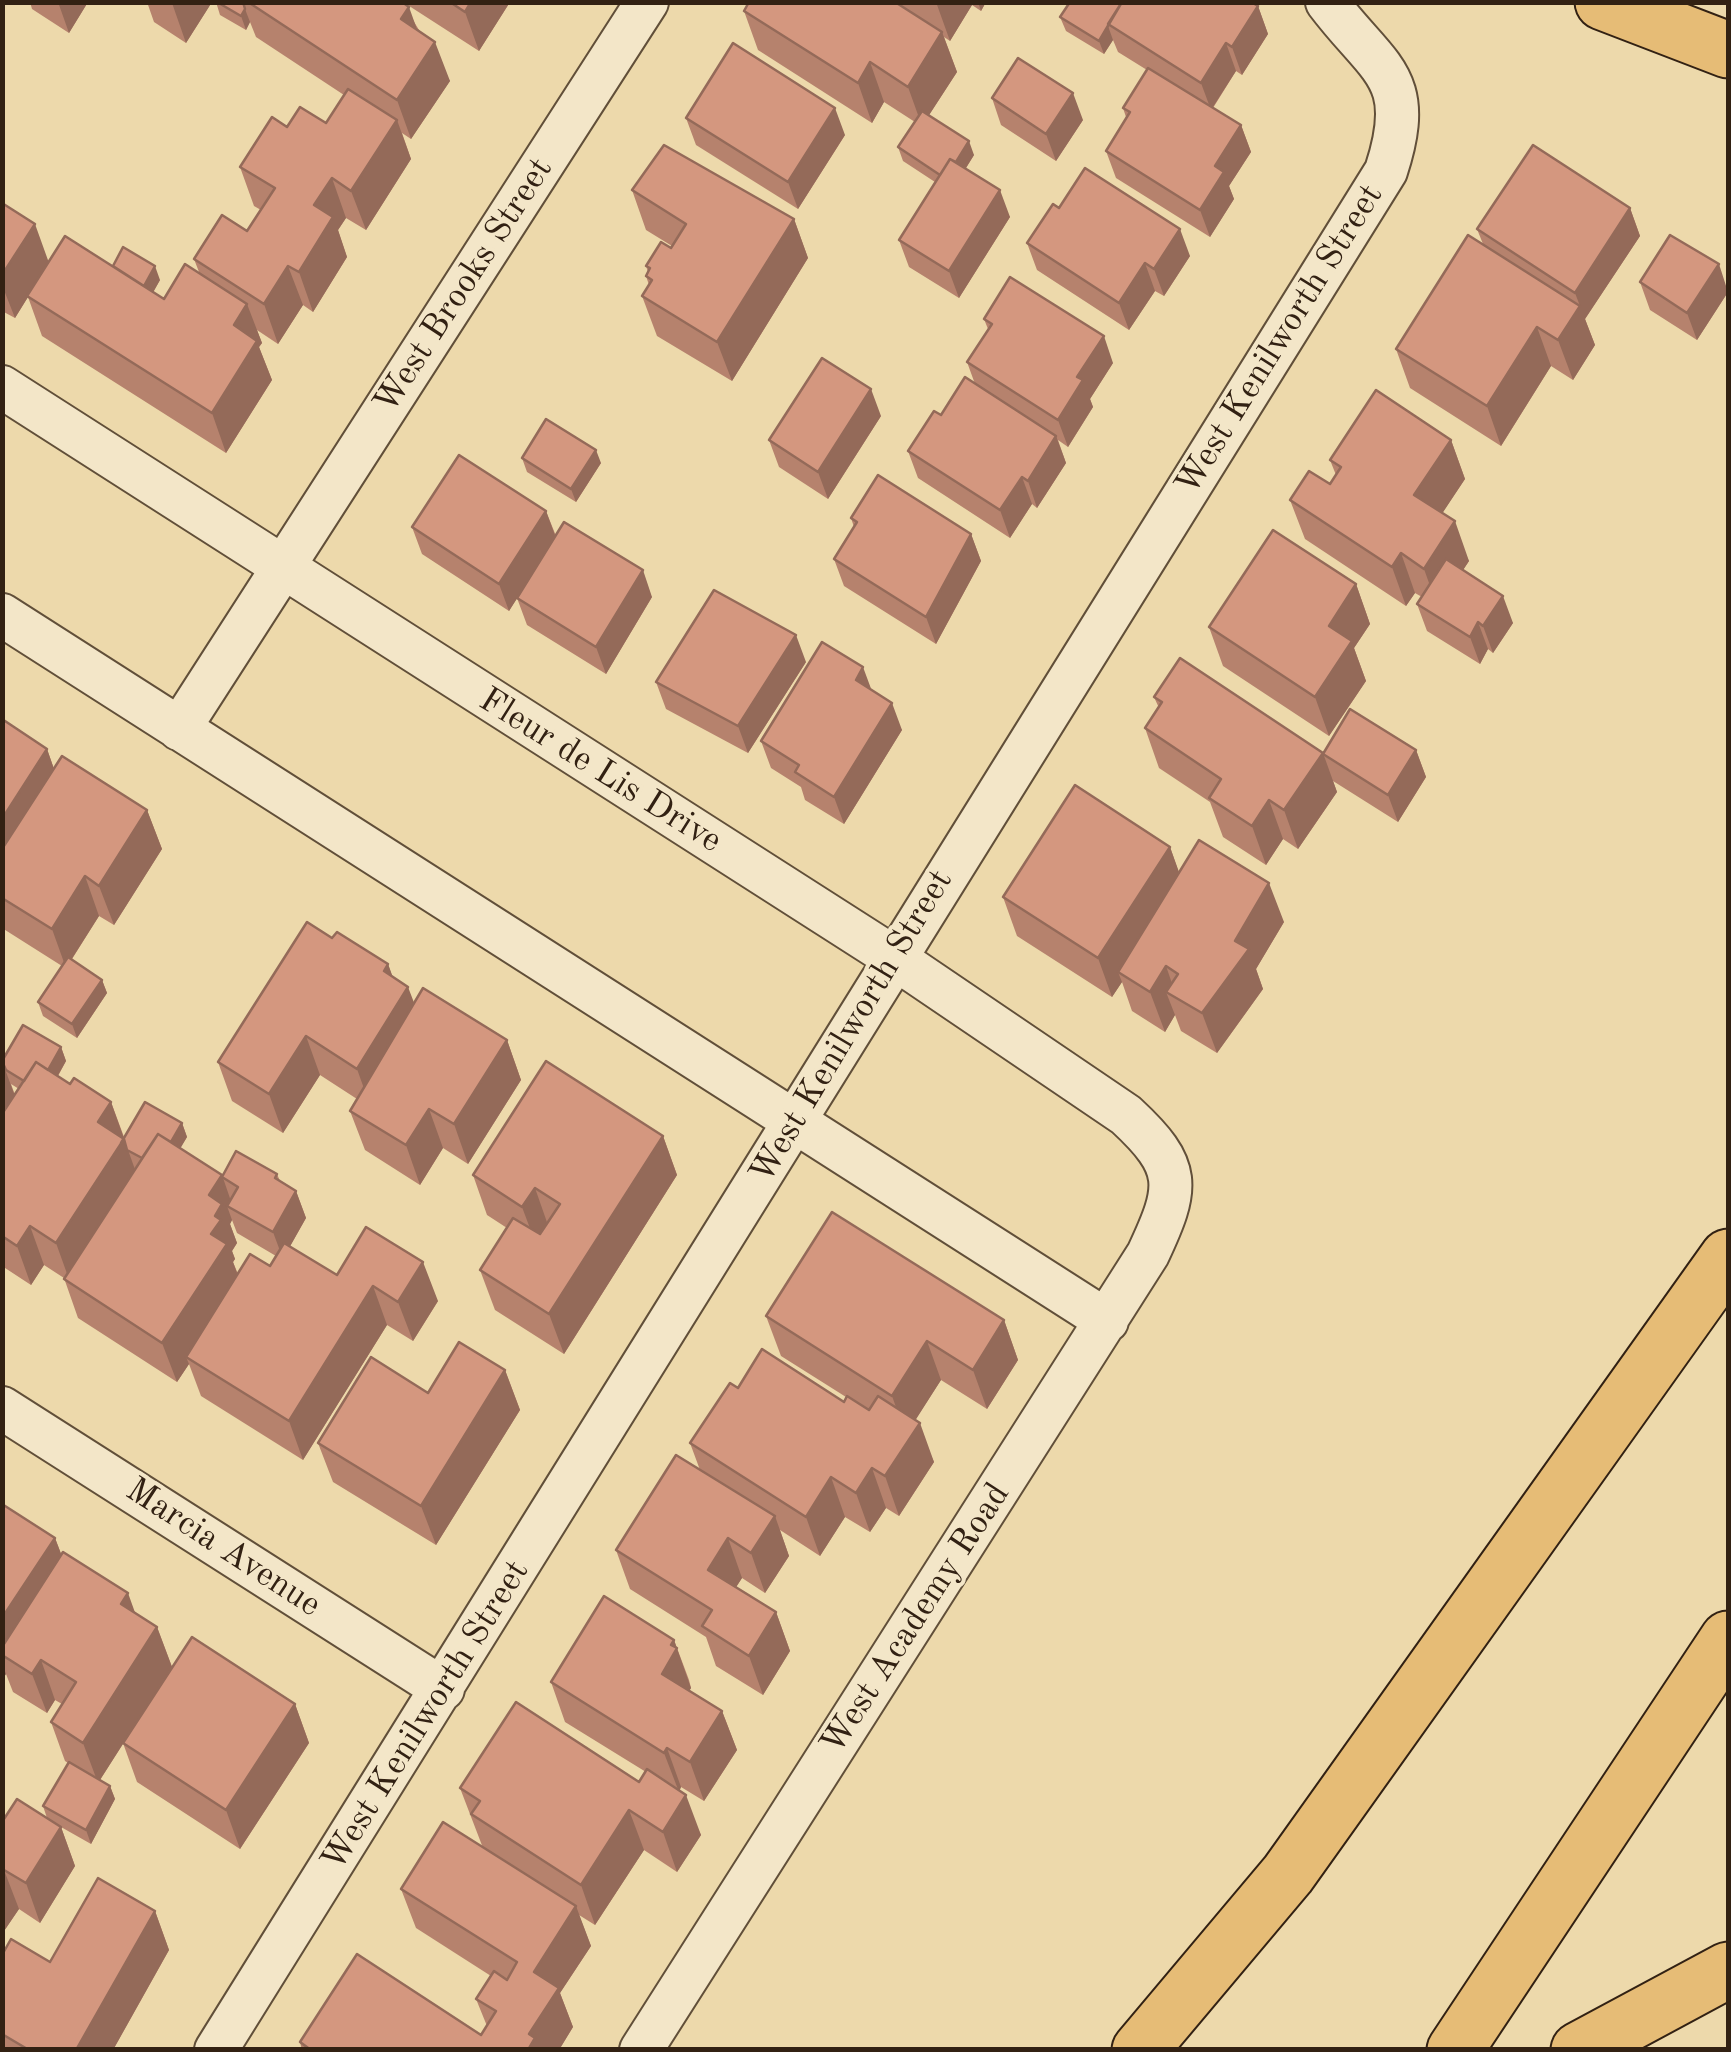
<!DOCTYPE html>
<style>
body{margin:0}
#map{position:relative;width:1731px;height:2052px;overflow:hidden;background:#edd9ab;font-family:"Old Standard TT",serif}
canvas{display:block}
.frame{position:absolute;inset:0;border:5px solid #322113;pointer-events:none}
</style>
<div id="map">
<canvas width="1731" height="2052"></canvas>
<div class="frame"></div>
</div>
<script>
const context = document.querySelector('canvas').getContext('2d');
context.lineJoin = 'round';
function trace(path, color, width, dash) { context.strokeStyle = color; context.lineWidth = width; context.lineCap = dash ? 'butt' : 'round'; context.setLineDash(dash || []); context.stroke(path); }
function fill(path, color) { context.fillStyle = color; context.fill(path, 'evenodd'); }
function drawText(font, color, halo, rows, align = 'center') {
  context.font = font + ' "Old Standard TT",serif'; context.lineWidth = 8; context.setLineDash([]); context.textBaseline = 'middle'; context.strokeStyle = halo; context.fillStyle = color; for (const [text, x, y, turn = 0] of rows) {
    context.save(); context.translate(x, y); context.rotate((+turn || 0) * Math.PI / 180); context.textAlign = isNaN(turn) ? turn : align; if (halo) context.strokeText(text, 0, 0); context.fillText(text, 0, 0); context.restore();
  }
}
const street = new Path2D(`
 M2,387l891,570 233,158c56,52 54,71 22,139l-507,796
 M2,615l1105,706
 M179,729l468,-727
 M2,1408l441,281
 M216,2050l1170,-1879c31,-95 -7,-100 -59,-169`);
const highway = new Path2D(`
 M1603,2l125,48
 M1140,2050l148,-176 440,-617
 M1455,2050l273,-411
 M1579,2050l149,-80`);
trace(street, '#614f39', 46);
trace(highway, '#322113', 59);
trace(street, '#f3e6c8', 42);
trace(highway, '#e6bc76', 55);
fill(new Path2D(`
 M30,2h58l-19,31 -37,-24z
 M147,2h65l-26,41 -32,-21z
 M216,2h186l48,79 -39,58 -9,-6 9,26 -45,71 -20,-12 -8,12 9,27 -34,55 -10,-7 -25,39 -21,-14 5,13 -3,4 13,33 -46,73 -184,-117 -14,-39 -13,21 -13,-7v-108l47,59 64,4 47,14 -7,12 11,7 35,-27 -5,-13 53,-28 14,-21 -7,-4 -14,-39 47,-40 39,-4 18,-28 -88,-58 -6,-15 -4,8 -26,-15z
 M403,2h107l-31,49z
 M749,2h237l-5,9 -9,-6 -22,36 -6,-4 13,35 -28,43 45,40 -8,13 44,49 -51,81 -50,-31 -10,-27 36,-58 -32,-21 -5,-14 17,-25 -31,-20 -12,21 -114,-73 -14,-39z
 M1258,6l10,28 -26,41 -6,-4 -23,37 28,17 10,27 -22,34 5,13 -24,38 -94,-59 -10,-27 20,-34 -3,-9 24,-38 -29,-18 -5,-12 -9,14 -38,-23 -6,-14z
 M992,98l91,22 -27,41 -55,-36z
 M686,118l159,17 -47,74 -102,-64z
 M632,190l162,29 14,39 -76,123 -75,-45 -15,-40 7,-11 -3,-9 2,-4 -2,-6 26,-20 -26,-16z
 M1059,208l131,48 -26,40 -9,-5 -26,39 -92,-60 -10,-27z
 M1630,208l10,28 -55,83 10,26 -22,35 -22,-14 -50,80 -91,-58 -14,-39 87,-105 -6,-15z
 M1640,282l88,8v2l-31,48 -47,-30z
 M984,319l129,44 -23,36 3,8 -25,40 -10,-7 8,23 -29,45 -5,-4 -22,34 -92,-60 -10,-27 33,-36 34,-31 -8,-22 21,-33z
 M881,416l-53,83 -49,-32 -10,-27z
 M1451,440l14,39 -23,34 27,48 -6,9 50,53 -20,30 -5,-4 -8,15 -53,-33 -10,-27 5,-7 -7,-4 -9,13 -101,-67 -15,-39 40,-16 6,-9 -6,-15z
 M522,458l79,5 -25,39 -49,-30z
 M546,511l10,25 96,61 -46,77 -79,-49 -10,-27 -8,13 -87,-57 -10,-27z
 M851,518l120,16 10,27 -45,83 -92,-58 -10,-27 20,-32z
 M1356,584l14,40 -16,24 12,33 -37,55 -106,-70 -14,-39z
 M806,662l-58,91 -82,-44 -10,-27z
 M871,690l31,40 -58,94 -39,-24 -4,-13 -30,-19 -10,-27z
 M1154,697l169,56 93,-3 10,27 -28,45 -65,-41 4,11 -39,57 -15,-10 -17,26 -43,-28 -13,-35 -51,-34 -14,-40 14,-20z
 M2,719l45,30 7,20 93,41 15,39 -48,76 -15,-9 -27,43 30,21 5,13 -30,45 -34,-22 -5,-14 24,-36 -60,-38z
 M1170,847l9,26 105,49 -28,47 7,20 -46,64 -36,-22 -6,-16 -10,17 -33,-21 -10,-29 -10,15 -95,-61 -14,-39z
 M332,938l56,26 4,12 22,27 93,37 14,40 -53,84 -25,-16 -23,37 -55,-35 -15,-39 7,-12 -37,-24 -37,58 -51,-32 -14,-39z
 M61,1047l5,14 -8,15 12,8 41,18 13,35 58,-14 5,14 -7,11 42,27 55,-1 3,7 16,10 10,27 -16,28 47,29 101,26 -25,40 -26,-16 -84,135 -102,-64 -12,-32 -12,18 -99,-64 -14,-40 -20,-13 -13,20 -29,-19v-206zM11,1084l8,5 -4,6zM232,1220l5,13 39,23 -6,10 -32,8 -5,-12 2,-3 -3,-8 5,-8 -7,-19z
 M663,1136l14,39 -113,179 -69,-44 -15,-40 27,-42 -20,-13 -14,-40z
 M766,1316l238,4 14,40 -31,49 -46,-29 -26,40 19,42 -35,54 -13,-8 -16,24 -25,-15 -25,39 -40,-26 9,26 -24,37 -23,-15 -6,9 40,25 14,39 -27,44 -47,-29 -10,-29 -76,-48 -14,-39 84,-80 -10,-27 48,-55 106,14 2,-5 -65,-41z
 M505,1370l15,40 -84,135 -103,-63 -15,-39 110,-50z
 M2,1504l53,34 6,16 75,60 21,13 15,40 -72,113 10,6 5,13 -24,45 -30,-17 14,39 -35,57 -21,-14 -17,25v-112l45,-4 -4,-12 25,-43 -3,-2 -14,-39 11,-18 -7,-4 -8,13 -34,-21 -7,-18 -4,6z
 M674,1640l15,40 2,8 -2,3 33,20 15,39 -33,51 -23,-14 -2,4 22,44 -24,37 -33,-22 -49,75 -16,-10 12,31 -31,47 13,34 -14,23h-257l-2,-8 181,-7 6,-9 -11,-27 15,-23 -75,-48 -15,-39 82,-41 -23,-60 179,-6 7,-10 -81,-50 -14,-40z
 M295,1704l14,39 -69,106 -103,-67 -14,-39z
 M155,1911l14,39 -56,100h-111v-95l48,7z`), '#b6826d');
fill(new Path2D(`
 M58,2h30l-19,31z
 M172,2h40l-26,41 -14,-40z
 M471,2h39l-31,49 -14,-39z
 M936,2h35l1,3 -22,36z
 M978,2h8l-5,9z
 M1258,6l10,28 -26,41 -10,-28z
 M409,7l14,39 -22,-27z
 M245,9l5,13 -4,8 -5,-14z
 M1108,26l5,14 -9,14 -5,-13z
 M942,32l15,40 -35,54 -14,-39z
 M435,42l15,39 -39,58 -14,-39z
 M1226,43l10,28 -25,39 -10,-27z
 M870,62l14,40 -12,21 -14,-40z
 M1073,93l10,27 -27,41 -10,-27z
 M835,108l10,27 -47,74 -10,-27z
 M397,120l14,39 -45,71 -15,-39z
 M1241,125l10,27 -22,34 5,13 -24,38 -10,-27 15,-44z
 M969,141l5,14 -23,37 -5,-14z
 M332,178l14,40 -8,12 9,27 -34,55 -14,-40 15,-67z
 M1000,190l10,27 -51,81 -10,-27z
 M1630,208l10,28 -55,83 10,26 -22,35 -15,-40 22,-34 -5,-13z
 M794,219l14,39 -76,123 -15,-39z
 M35,224l14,39 -34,55 -13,-33v-10z
 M1180,229l10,27 -26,40 -10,-27z
 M1145,263l10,28 -26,39 -10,-27z
 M1719,264l9,28 -31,48 -10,-27z
 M155,266l5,14 -15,27 -5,-14z
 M288,266l15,39 -25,39 -14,-40z
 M247,304l15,39 -3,4 13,33 -46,73 -14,-40 22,-88z
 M1537,327l14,39 -50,80 -14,-40z
 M1104,336l9,27 -23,36 3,8 -25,40 -10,-27 19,-43z
 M871,389l10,27 -53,83 -10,-27z
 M1056,436l10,27 -29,45 -9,-27z
 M1451,440l14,39 -37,56 -14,-40z
 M596,450l5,13 -25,39 -5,-13z
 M1022,477l10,27 -22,34 -10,-28z
 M546,511l10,27 -47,73 -10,-27z
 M1455,521l14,40 -31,47 -14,-39z
 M971,534l10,27 -45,83 -10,-27z
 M1401,553l14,40 -9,13 -14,-39z
 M643,570l9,27 -46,77 -10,-27z
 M1356,584l14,40 -16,24 12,33 -37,55 -14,-39 14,-71z
 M1503,596l10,27 -20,30 -10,-27z
 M1478,622l10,27 -8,15 -10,-27z
 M796,635l10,27 -58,91 -10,-27z
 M863,667l10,27 -17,-14z
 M892,703l10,27 -58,94 -10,-27z
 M47,749l14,40 -59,92v-62z
 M1416,750l10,27 -28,45 -10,-27z
 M1323,753l14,39 -39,57 -14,-39z
 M1269,800l14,39 -17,26 -14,-39z
 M147,810l15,39 -48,76 -15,-39z
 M1170,847l14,39 -66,86 4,10 -10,15 -14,-39z
 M85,876l14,40 -33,52 -14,-39z
 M1269,883l15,39 -28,47 7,20 -46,64 -15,-40 33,-72z
 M388,964l13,35 7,-12 15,39 -52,82 -14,-39 27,-98z
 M1166,966l11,32 -11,-6 9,23 -10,17 -15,-40z
 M102,980l5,13 -30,45 -5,-14z
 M306,1036l14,39 -37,58 -14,-39z
 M507,1040l14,40 -53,84 -14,-40z
 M61,1047l5,14 -23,41 -5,-13z
 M2,1061l14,38 -14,22z
 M111,1102l27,76 -68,104 -14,-39 42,-121z
 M429,1109l14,39 -23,37 -14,-40z
 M182,1123l5,14 -25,43 -5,-14z
 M663,1136l14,39 -113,179 -15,-40z
 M222,1175l12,35 -7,-4 5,14 -2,4 7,19 -5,8 3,8 -2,3 8,22 -55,73 3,7 -12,18 -15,-39 49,-109 -2,-39z
 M535,1188l14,40 -12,19 -15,-40z
 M296,1191l10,27 -23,41 -10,-27z
 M30,1226l14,39 -13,20 -14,-39z
 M423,1262l15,39 -25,40 -15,-39z
 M373,1286l14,39 -84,135 -14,-39z
 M1004,1320l14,40 -31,49 -14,-39z
 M927,1341l14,39 -35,55 -14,-39z
 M505,1370l15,40 -84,135 -15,-39z
 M920,1423l14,39 -35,54 -14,-40z
 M872,1468l14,40 -16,24 -14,-39z
 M831,1477l14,40 -25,39 -14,-39z
 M775,1516l14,40 -24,37 -14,-40z
 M55,1538l15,39 -68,78v-37z
 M728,1538l14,40 -20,31 -14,-39z
 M128,1593l14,39 -21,-28z
 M776,1612l14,39 -27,44 -14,-39z
 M157,1627l15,40 -74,116 -15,-40z
 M674,1640l17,48 -15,25 -14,-39z
 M41,1660l14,40 -8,13 -15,-39z
 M2,1663l4,11 -4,6z
 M295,1704l14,39 -69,106 -14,-39z
 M722,1711l15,39 -33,51 -14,-39z
 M667,1748l14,39 -2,5 -15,-39z
 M110,1786l5,13 -24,45 -5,-14z
 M686,1795l15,40 -24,37 -14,-40z
 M629,1810l15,40 -49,75 -14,-40z
 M61,1827l14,39 -35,57 -14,-40z
 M4,1870l15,39 -17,25v-62z
 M576,1906l15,40 -31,47 13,34 -14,23h-31l6,-78z
 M155,1911l14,39 -56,100h-37z`), '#946a59');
const building = new Path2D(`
 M217,2h26l2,7 -4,7z
 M248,2h154l7,5 -8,12 34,23 -38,58z
 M450,2h21l-6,10z
 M749,2h146l47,30 -34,55 -38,-25 -12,21 -114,-72z
 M1070,2h52l-23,39 -39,-24z
 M1122,2h129l7,4 -26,41 -6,-4 -25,40 -93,-59z
 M733,43l102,65 -47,74 -102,-64z
 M1018,58l55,35 -27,41 -54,-36z
 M1148,68l93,57 -26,41 9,6 -24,38 -94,-59 24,-39 -7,-4z
 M348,89l49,31 -46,71 -19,-13 -18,27 19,12 -34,55 -11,-6 -24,38 -70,-45 28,-44 25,16 28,-43 -35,-21 32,-50 15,10 13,-20 26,16z
 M922,111l47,30 -13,21 -6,-3 -10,16 -42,-28z
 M664,145l130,74 -77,123 -75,-46 10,-16 -6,-4 4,-8 -4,-2 15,-24 10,6 15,-24 -54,-34z
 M1533,145l97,63 -55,85 -98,-64z
 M950,159l50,31 -51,81 -50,-31z
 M1085,168l95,61 -26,40 -9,-6 -26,40 -92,-60 26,-39 6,4z
 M2,203l33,21 -33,51z
 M1468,235l112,71 -22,34 -21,-13 -50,79 -91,-57z
 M1670,235l49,29 -32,49 -47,-31z
 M65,236l99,63 21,-35 62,40 -13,21 23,16 -45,72 -185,-117z
 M123,247l32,19 -11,20 -31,-20z
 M1010,277l94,59 -27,41 6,3 -25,40 -91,-58 25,-38 -8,-5z
 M822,358l49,31 -53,83 -49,-32z
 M965,377l91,59 -28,45 -6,-4 -22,33 -92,-59 26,-40 7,4z
 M1376,390l75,50 -37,55 41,26 -31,48 -23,-16 -9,14 -102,-67 19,-29 21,13 11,-17 -11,-7z
 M546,419l50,31 -25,39 -49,-31z
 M459,455l87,56 -47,73 -87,-57z
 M878,475l93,59 -45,83 -92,-58 23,-37 -6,-4z
 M564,522l79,48 -47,77 -79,-49z
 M1273,530l83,54 -27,42 23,15 -37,56 -106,-70z
 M1446,559l57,37 -20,30 -5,-4 -8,15 -53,-33z
 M714,590l82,45 -58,91 -82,-44z
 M822,642l41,25 -7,13 36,23 -58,94 -39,-25 4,-7 -38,-24z
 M1180,658l143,95 -39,57 -15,-10 -17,26 -43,-28 12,-19 -76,-51 17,-26 -8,-5z
 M1350,709l66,41 -28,45 -65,-41z
 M2,719l45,30 -45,70z
 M62,756l85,54 -48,76 -14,-10 -33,53 -50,-31v-49z
 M1075,785l95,62 -72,111 -95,-61z
 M1199,840l70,43 -34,58 14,8 -47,64 -36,-21 12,-18 -12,-8 -16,26 -32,-20z
 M307,922l25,16 5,-6 51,32 -4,7 24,16 -51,82 -51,-33 -37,58 -51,-32z
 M68,957l34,23 -30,44 -34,-22z
 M423,988l84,52 -53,84 -25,-15 -23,36 -56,-34z
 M23,1025l38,22 -13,23 -12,-8 -12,19 -18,-11 -4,-9z
 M546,1061l117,75 -114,178 -69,-44 33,-52 27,16 20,-30 -25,-16 -13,19 -49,-32z
 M36,1062l34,22 4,-6 37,24 -13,20 26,17 -68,104 -26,-17 -13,20 -15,-10v-122z
 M145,1102l37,21 -11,19 -13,-8 -16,24 -15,-8 -3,-11 -3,4z
 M158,1134l64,41 -13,20 13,9 -7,12 6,4 -10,14 16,10 -65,99 -98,-64z
 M236,1151l41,23 -2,4 21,13 -23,41 -46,-26 11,-19 -16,-10z
 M832,1212l172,108 -31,50 -46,-29 -35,55 -126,-80z
 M366,1227l57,35 -25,40 -25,-16 -84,135 -103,-64 64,-103 20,12 14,-23 53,32z
 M459,1342l46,28 -84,136 -103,-63 53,-86 57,36z
 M762,1349l82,53 3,-6 22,14 9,-14 42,27 -35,53 -13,-8 -16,25 -25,-16 -25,40 -116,-74 40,-60 8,5z
 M676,1455l99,61 -24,37 -23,-15 -20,32 68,42 -27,44 -47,-30 10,-16 -96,-60z
 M2,1504l53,34 -53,80z
 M63,1552l65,41 -7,11 36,23 -74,116 -32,-21 25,-40 -35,-22 -9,14 -30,-19v-8z
 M604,1596l70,44 -3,5 6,3 -15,26 60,37 -32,51 -23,-14 -3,5 -113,-71z
 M192,1637l103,67 -69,106 -103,-67z
 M516,1702l123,80 8,-13 39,26 -23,37 -34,-22 -48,75 -110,-71 9,-13 -20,-13z
 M69,1762l41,24 -24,44 -43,-24z
 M17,1799l44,28 -35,56 -22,-13 -2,2v-50z
 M443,1822l133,84 -42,66 25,16 -30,46 6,4 -7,12h-217l-11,-8 57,-88 124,81 15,-24 -20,-12 18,-28 13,9 10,-18 -116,-73z
 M98,1878l57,33 -79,139h-47l-27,-16v-79l9,-16 39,23z`);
fill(building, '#d4977f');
trace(building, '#946a59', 2.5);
drawText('35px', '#322113', '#f3e6c8', [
 ["West Brooks Street",464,286,-57],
 ["West Kenilworth Street",1280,340,-58],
 ["Fleur de Lis Drive",600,771,32],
 ["West Kenilworth Street",852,1027,-59],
 ["Marcia Avenue",223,1548,33],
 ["West Academy Road",916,1619,-57],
 ["West Kenilworth Street",426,1716,-58]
]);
</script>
